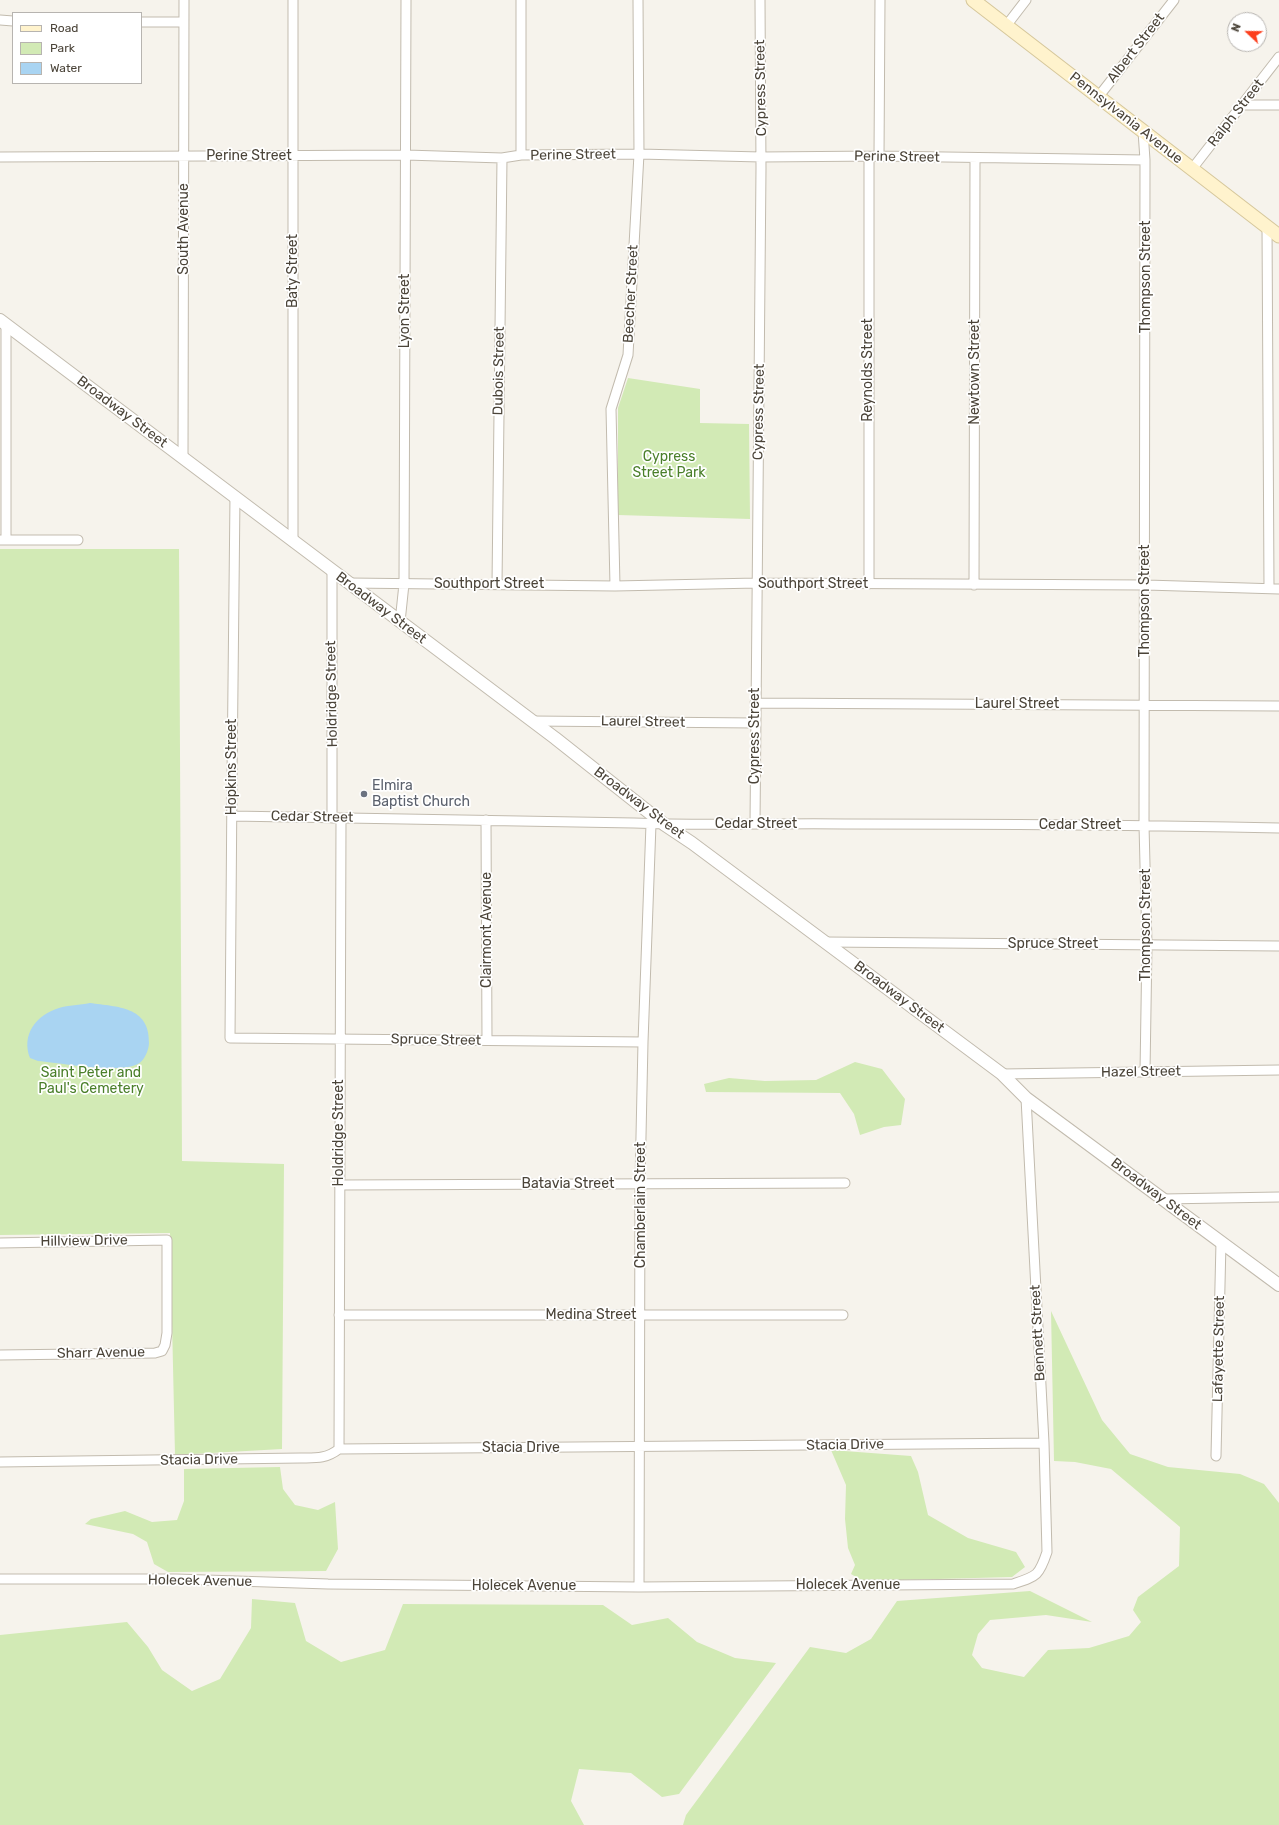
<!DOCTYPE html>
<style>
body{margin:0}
#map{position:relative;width:1279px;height:1825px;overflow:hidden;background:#f6f3ec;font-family:Rubik,sans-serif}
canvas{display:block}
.legend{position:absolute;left:12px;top:12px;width:130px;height:72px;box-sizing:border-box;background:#fff;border:1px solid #b7b4b0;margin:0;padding:5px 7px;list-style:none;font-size:12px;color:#4b4439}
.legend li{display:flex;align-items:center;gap:8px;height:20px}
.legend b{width:20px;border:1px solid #b7b4b0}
.north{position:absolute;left:1227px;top:12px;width:40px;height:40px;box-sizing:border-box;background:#fff;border:1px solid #b7b4b0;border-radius:50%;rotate:292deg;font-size:11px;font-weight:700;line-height:16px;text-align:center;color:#4b4439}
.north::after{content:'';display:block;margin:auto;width:14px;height:18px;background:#fc3f1d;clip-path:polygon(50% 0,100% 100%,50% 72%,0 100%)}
</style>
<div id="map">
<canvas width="1279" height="1825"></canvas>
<ul class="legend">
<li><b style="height:5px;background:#fff3cd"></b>Road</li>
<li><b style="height:11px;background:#d2eab5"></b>Park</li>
<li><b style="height:11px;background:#a9d4f2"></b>Water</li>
</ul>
<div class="north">N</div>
</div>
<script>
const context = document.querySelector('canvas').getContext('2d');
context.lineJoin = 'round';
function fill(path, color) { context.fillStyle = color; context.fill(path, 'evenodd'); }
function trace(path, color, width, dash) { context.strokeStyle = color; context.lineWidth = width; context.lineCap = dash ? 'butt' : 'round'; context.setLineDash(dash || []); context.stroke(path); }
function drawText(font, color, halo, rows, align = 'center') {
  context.font = font + ' Rubik,sans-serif'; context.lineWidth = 3.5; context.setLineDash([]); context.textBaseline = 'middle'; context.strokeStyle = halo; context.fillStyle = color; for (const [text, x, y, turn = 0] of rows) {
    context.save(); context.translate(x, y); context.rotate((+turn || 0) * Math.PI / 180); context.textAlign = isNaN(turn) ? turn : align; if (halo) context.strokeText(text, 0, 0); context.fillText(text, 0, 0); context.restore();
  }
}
fill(new Path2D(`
 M628,378l72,11v34l49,1 1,95 -132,-4v-107z
 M0,549h179l3,612 102,3 -2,285 -107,6 -5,-222 -170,2z
 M855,1062l27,7 23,30 -4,26 -17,2 -24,8 -6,-21 -14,-21 -134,-1 -2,-8 25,-6 36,3 51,-1z
 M1051,1311l51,109 28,34 38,13 72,7 24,10 15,19v322h-596l3,-10 124,-168 36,6 25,-14 26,-38 133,-10 62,31 -46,-7 -56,5 -12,14 -6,21 10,13 42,9 24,-27 41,-2 40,-12 12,-14 -8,-12 5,-13 41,-31 1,-39 -69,-58 -36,-7 -21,-1z
 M831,1450l80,6 7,16 10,43 40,23 48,14 9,15 -13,10 -149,4 -12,-7 4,-9 -7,-17 -3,-29 1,-34z
 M280,1467l3,22 12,16 23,5 17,-8 3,47 -12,22 -158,1 -14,-8 -7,-22 -14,-8 -48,-10 6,-5 34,-8 27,11 25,-2 7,-19v-32z
 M252,1599l43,4 11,38 35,21 44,-12 18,-46 200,1 29,20 36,-7 29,24 38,16 41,5 -97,131 -17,3 -31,-24 -52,-4 -8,32 13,24h-584v-190l127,-13 21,25 14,23 30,21 28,-12 31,-51z`), '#d2eab5');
fill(new Path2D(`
 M90,1003c27,4 60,3 59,40 0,7 -5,18 -11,21 -22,10 -76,-1 -100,-3l-8,-3c-9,-23 6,-43 29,-50 9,-3 21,-3 31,-5z`), '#a9d4f2');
const minor = new Path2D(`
 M293,0v542
 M0,20l13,1
 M141,22h42
 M1006,26l20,-26
 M1099,96l75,-96
 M1242,105h37
 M1143,131l2,29 -1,665 3,120 -2,127
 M521,155v-155
 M879,156l1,-156
 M0,157l406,-2 96,3 19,-3 118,-1 122,3 118,-1 266,4
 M1192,169l87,-112
 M1267,226l2,362
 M183,458l1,-458
 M235,496c-3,181 -3,361 -5,542l413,4
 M0,540h78
 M6,540v-216
 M332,571v247
 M349,583l266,3 142,-3 389,2 133,4
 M497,584l5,-426
 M869,584v-427
 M974,585l1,-426
 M615,586l-4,-177 17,-54 11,-201 -1,-154
 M400,622l4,-38 2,-584
 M755,703l524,3
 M532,721l223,2
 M232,816l402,7c70,3 141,0 211,1 144,0 289,1 434,4
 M486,820l1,220
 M755,823l6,-655 -1,-168
 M826,942l453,4
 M1002,1074l277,-4
 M339,1185l506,-2
 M1163,1199l116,-2
 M0,1243l167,-3v93l-2,12 -3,6 -7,2 -155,2
 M339,1315h504
 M339,1449l2,-631
 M1216,1456l5,-214
 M0,1462l301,-4c15,0 25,1 38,-9l705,-6
 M0,1579h176l152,5 311,3 374,-3c24,-8 26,-8 34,-32l-3,-109 -18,-345
 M639,1587l1,-404 3,-141 8,-218`);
const tertiary = new Path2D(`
 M0,320l555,418 110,87 27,18 310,231 24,24 253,187`);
const secondary = new Path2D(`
 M973,0l306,236`);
trace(minor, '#c2bbae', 11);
trace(tertiary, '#c2bbae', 14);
trace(secondary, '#d6c79b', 15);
trace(minor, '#fff', 9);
trace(tertiary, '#fff', 12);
trace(secondary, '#fff3cd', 13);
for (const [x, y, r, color] of [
 [364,794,4,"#6b7280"]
]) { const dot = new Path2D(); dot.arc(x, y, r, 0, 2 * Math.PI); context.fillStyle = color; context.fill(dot); trace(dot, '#fff', 1.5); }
drawText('14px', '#4b4439', '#fff', [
 ["Albert Street",1136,48,-52],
 ["Cypress Street",761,88,-91],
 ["Ralph Street",1236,113,-52],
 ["Pennsylvania Avenue",1126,118,38],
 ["Perine Street",573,155,-1],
 ["Perine Street",249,156],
 ["Perine Street",897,157,1],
 ["South Avenue",184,229,-90],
 ["Baty Street",293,271,-90],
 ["Thompson Street",1146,277,-90],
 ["Beecher Street",631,294,-87],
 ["Lyon Street",405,311,-90],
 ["Reynolds Street",868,370,-90],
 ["Dubois Street",499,371,-89],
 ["Newtown Street",975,372,-90],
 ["Broadway Street",122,412,37],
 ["Cypress Street",759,412,-89],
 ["Southport Street",489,584],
 ["Southport Street",813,584],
 ["Thompson Street",1145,601,-90],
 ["Broadway Street",381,608,37],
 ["Holdridge Street",332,694,-91],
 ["Laurel Street",1017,704],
 ["Laurel Street",643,722,1],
 ["Cypress Street",755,736,-90],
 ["Hopkins Street",232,767,-90],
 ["Broadway Street",639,803,37],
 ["Cedar Street",312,817,1],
 ["Cedar Street",756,824],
 ["Cedar Street",1080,825],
 ["Thompson Street",1146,925,-90],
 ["Clairmont Avenue",487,930,-90],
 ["Spruce Street",1053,944],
 ["Broadway Street",899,997,37],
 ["Spruce Street",436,1040,1],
 ["Hazel Street",1141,1072,-1],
 ["Holdridge Street",339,1133,-90],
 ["Batavia Street",568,1184],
 ["Broadway Street",1156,1194,37],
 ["Chamberlain Street",641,1205,-90],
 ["Hillview Drive",84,1241,-1],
 ["Medina Street",591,1315],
 ["Bennett Street",1038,1333,-93],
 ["Lafayette Street",1219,1349,-89],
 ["Sharr Avenue",101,1353,-1],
 ["Stacia Drive",845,1445,-1],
 ["Stacia Drive",521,1448],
 ["Stacia Drive",199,1460,-1],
 ["Holecek Avenue",200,1581,1],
 ["Holecek Avenue",848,1585],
 ["Holecek Avenue",524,1586]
]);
drawText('14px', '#4a7f2a', '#fff', [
 ["Cypress",669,457],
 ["Street Park",669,473],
 ["Saint Peter and",91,1073],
 ["Paul's Cemetery",91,1089]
]);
drawText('14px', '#5b616d', '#fff', [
 ["Elmira",372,786],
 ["Baptist Church",372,802]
], 'left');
</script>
